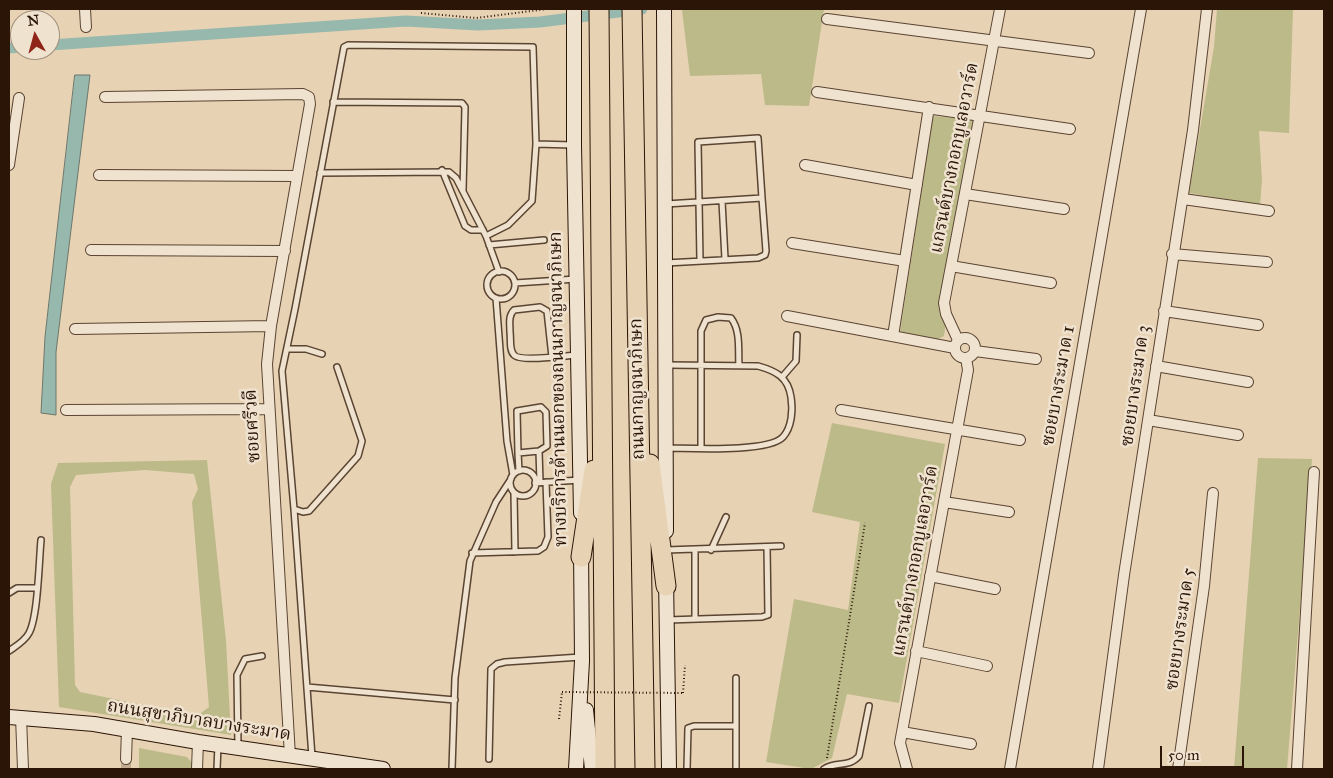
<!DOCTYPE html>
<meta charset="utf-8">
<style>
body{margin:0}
#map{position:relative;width:1333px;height:778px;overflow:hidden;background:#e7d2b4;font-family:"IM FELL Great Primer",serif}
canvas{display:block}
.frame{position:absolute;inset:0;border:10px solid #2b1507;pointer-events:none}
.north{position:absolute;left:10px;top:10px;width:50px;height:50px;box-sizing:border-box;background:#efe2ce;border:1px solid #a1907e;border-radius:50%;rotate:353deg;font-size:14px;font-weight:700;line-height:20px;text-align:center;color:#2b1507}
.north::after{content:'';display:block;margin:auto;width:18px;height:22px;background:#8f2418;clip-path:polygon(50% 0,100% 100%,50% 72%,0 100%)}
.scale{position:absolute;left:1160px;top:746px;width:84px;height:22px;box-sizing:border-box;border:2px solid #2b1507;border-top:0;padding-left:6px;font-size:15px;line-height:18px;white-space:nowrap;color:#2b1507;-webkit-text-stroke:4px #efe2ce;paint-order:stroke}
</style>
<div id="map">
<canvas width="1333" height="778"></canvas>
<div class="frame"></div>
<div class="north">N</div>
<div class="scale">50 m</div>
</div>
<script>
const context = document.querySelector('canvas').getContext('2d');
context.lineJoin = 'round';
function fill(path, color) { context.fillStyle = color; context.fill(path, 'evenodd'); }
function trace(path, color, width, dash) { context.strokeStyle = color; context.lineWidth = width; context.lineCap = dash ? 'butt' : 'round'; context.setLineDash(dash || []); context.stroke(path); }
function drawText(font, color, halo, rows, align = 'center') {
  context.font = font + ' "IM FELL Great Primer","Noto Serif Thai",serif'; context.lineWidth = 5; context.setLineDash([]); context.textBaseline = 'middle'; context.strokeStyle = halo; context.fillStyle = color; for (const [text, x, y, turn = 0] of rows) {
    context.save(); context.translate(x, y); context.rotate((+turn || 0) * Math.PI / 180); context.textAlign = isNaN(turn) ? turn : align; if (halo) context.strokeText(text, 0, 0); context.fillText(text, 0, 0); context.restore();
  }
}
fill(new Path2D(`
 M692,9h132l-15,97 -44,-1 -4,-31 -71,2 -8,-66z
 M1217,9h76l-4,124 -30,-2 3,49 -2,25 -71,-12 25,-146z
 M933,116l41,4 -30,216 -8,4 -36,-8z
 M832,423l113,21 -46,259 -52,-9 -15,64 -21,11 -45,-7 28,-163 54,11 12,-88 -48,-10z
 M1258,458l54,1 -25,310h-53z
 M207,460l19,181 5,94 -172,-28 -8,-223 7,-21zM145,470l49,4 4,15 -6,13 17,205 -12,9 -117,-24 -5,-7 -5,-198 6,-12z
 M139,748l48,9 5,6v6h-53z`), '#bcba89');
const water = new Path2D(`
 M75,75h15l-34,277v63l-15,-2 4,-76z`);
fill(water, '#97b8ad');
trace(water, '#6c776b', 1);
trace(new Path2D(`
 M50,45l356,-24 72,4 62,-3 102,-13
 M9,48l11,-1`), '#97b8ad', 11);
trace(new Path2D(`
 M126,769v-10`), '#c1ac91', 10, [10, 5]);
const lane = new Path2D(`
 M333,102l129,1 3,4 -2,83
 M442,170l23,56 6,4h12
 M320,173l129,-1 7,6 30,58 13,36
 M722,201l3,58
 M666,204l96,-6 4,53 -1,4 -7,3 -92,5
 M486,236l22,-11 24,-24 4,-57
 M489,245l55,-5
 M700,261l-2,-119 60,-4 4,60
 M487 285a14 14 0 1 1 28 0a14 14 0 1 1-28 0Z
 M515,283l61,-4
 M496,298l11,143 6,34
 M288,349h18l16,5
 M552,357l-5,-46 -7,-4 -26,3c-6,6 -4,14 -4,22 1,7 -1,18 4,23 6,7 52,1 63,0
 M783,376l13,-15 1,-26
 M541,407l5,5 1,34 -8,5 -21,2 -1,-42z
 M666,448c23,0 102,5 117,-11 9,-10 10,-27 8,-40 -3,-20 -15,-26 -33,-31l-90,-1
 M701,448v-117l5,-11 12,-3 13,1c10,13 7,32 8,48
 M539,451l1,31
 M518,453l1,18
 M510 483a13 13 0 1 1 26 0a13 13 0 1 1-26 0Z
 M535,483l45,-3
 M514,493l1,59
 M294,509l9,3 6,-1 49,-55 4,-15 -25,-74
 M666,550l115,-4
 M711,550l15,-33
 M472,553l66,-2 6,-4 4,-10 -2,-55
 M9,593l8,-5h20
 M695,619v-69
 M667,620l95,-3 6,-2 -1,-68
 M9,651c7,-5 16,-10 20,-18 9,-16 10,-72 12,-93
 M736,678v91
 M307,687l148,13
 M238,747l-1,-72 8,-16 17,-3
 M312,757l-18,-248 -12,-138 13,-62 49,-262 4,-2 185,2 3,97 37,1
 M489,759l2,-90 6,-5 8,-2 76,-5
 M217,769l1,-24
 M452,769l3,-91 15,-117 26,-59 15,-23
 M687,769l1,-41 6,-2h42
 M824,769c11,-8 25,-1 35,-13l10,-50`);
const street = new Path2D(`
 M85,9l1,18
 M827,19l262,34
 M817,92l253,37
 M105,97l198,-3 6,3 1,7 -39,222 -4,38 23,392
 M9,165l10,-67
 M805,165l112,20
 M99,175l198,1
 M965,194l99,15
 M1183,199l86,12
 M792,243l113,18
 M91,250l194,1
 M1172,254l95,8
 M951,266l100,17
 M1164,311l94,14
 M787,316l168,32
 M75,329l196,-3
 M893,336l36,-229
 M955 348a10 10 0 1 1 20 0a10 10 0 1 1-20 0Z
 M958,340l-12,-26 -2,-11 56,-294
 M975,351l61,8
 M1156,366l92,16
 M66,410l202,-1
 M841,410l179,30
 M1148,420l90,15
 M944,502l65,10
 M930,576l65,13
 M916,651l71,15
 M21,717l2,52
 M902,732l69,12
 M126,759l1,-30
 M197,769l1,-27
 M907,769l-7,-26 68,-373 -2,-12
 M1010,769l131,-760
 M1098,769l26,-194 69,-445 14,-121
 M1178,769l26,-183 9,-93
 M1297,769l17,-297`);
const secondary = new Path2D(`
 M574,9v136l7,368
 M664,9l2,522
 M666,578l3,191
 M586,710l6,59
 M9,717l85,7 104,18 185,27
 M576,769l6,-108 -1,-114`);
const highway = new Path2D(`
 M599,9l6,760
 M632,9l13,760
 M650,464l16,122
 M581,557l13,-87`);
trace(lane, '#5a4432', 8);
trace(street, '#5a4432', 12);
trace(secondary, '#2b1507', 16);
trace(highway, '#2b1507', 21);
trace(new Path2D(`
 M421,13l55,5 71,-9
 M683,693l2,-28
 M559,719l3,-27
 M827,758l38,-235`), '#2b1507', 2, [1, 2.5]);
trace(lane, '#efe2ce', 5);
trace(street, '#efe2ce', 10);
trace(secondary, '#efe2ce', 14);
trace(highway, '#e7d2b4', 19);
trace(new Path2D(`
 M562,692l121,1`), '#2b1507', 2, [1, 2.5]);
drawText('18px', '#2b1507', '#efe2ce', [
 ["แกรนด์บางกอกบูเลอวาร์ด",955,158,-79],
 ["ซอยบางระมาด 1",1059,386,-80],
 ["ซอยบางระมาด 3",1136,386,-82],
 ["ทางบริการด้านนอกของถนนกาญจนาภิเษก",559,389,-91],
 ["ถนนกาญจนาภิเษก",638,389,-91],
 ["ซอยศรีวดี",253,426,-93],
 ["แกรนด์บางกอกบูเลอวาร์ด",916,561,-80],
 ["ซอยบางระมาด 5",1181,629,-82],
 ["ถนนสุขาภิบาลบางระมาด",199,721,9]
]);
</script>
